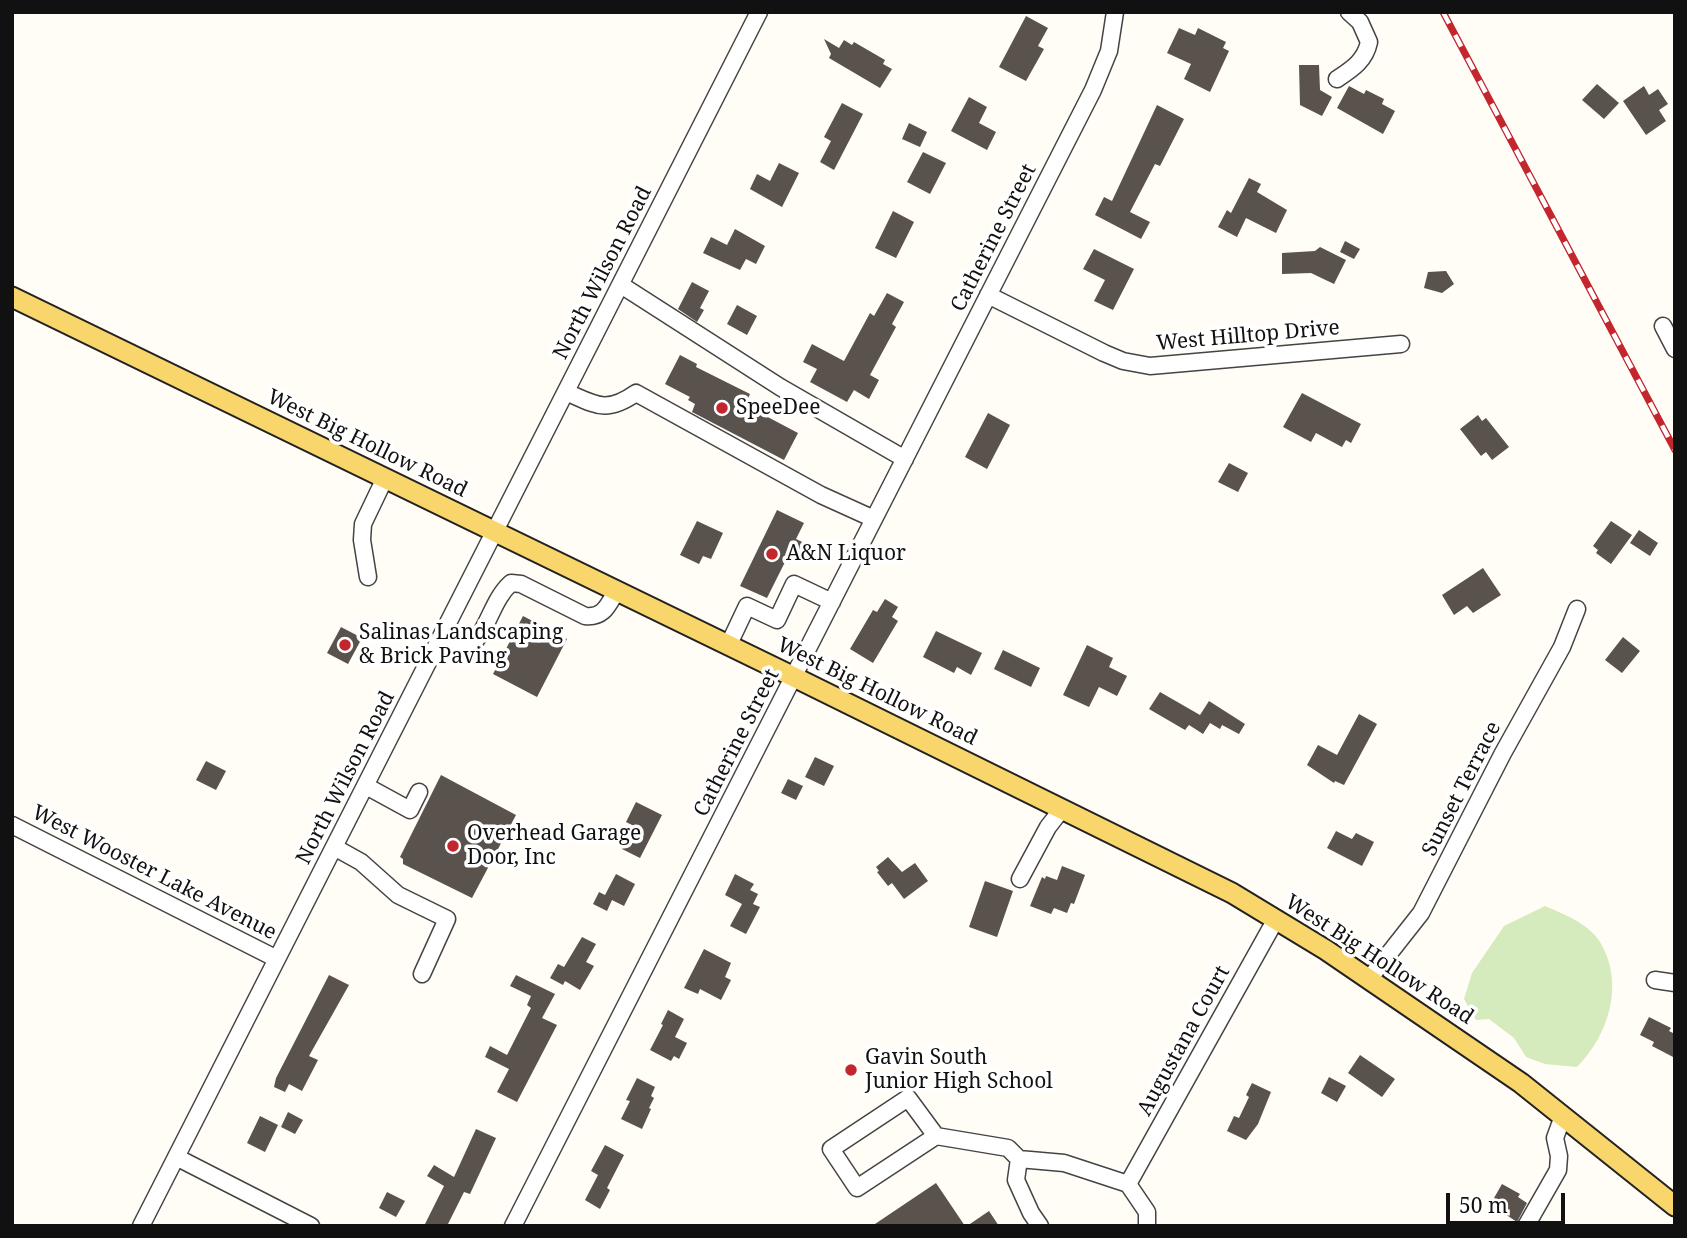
<!DOCTYPE html>
<style>
body{margin:0}
#map{position:relative;width:1687px;height:1238px;overflow:hidden;background:#fffdf5;font-family:"Noto Serif",serif}
canvas{display:block}
.frame{position:absolute;inset:0;border:14px solid #111;pointer-events:none}
.scale{position:absolute;left:1446px;top:1193px;width:119px;height:32px;box-sizing:border-box;border:4px solid #111;border-top:0;padding-left:9px;font-size:21px;line-height:24px;white-space:nowrap;color:#111;-webkit-text-stroke:5px #fff;paint-order:stroke}
</style>
<div id="map">
<canvas width="1687" height="1238"></canvas>
<div class="frame"></div>
<div class="scale">50 m</div>
</div>
<script>
const context = document.querySelector('canvas').getContext('2d');
context.lineJoin = 'round';
function fill(path, color) { context.fillStyle = color; context.fill(path, 'evenodd'); }
function trace(path, color, width, dash) { context.strokeStyle = color; context.lineWidth = width; context.lineCap = dash ? 'butt' : 'round'; context.setLineDash(dash || []); context.stroke(path); }
function drawText(font, color, halo, rows, align = 'center') {
  context.font = font + ' "Noto Serif",serif'; context.lineWidth = 7; context.setLineDash([]); context.textBaseline = 'middle'; context.strokeStyle = halo; context.fillStyle = color; for (const [text, x, y, turn = 0] of rows) {
    context.save(); context.translate(x, y); context.rotate((+turn || 0) * Math.PI / 180); context.textAlign = isNaN(turn) ? turn : align; if (halo) context.strokeText(text, 0, 0); context.fillText(text, 0, 0); context.restore();
  }
}
fill(new Path2D(`
 M1545,906c20,9 43,17 55,36 25,41 9,93 -23,125l-32,-3 -19,-7 -12,-19 -25,-19 -13,1 -12,-21 8,-26 32,-47z`), '#d5ebbd');
fill(new Path2D(`
 M1026,16l22,12 -10,18 6,3 -18,32 -27,-14z
 M1179,28l16,7 3,-7 28,14 -3,6 6,3 -19,41 -26,-13 7,-15 -24,-11z
 M824,39l15,9 5,-8 8,5 2,-3 31,18 -2,4 9,5 -12,19 -51,-30 2,-4z
 M1299,65h20l1,25 12,7 -10,19 -22,-11z
 M1597,84l22,19 -15,16 -22,-19z
 M1349,86l15,8 2,-4 18,9 -2,5 13,7 -12,23 -46,-26z
 M1644,86l5,9 9,-6 10,15 -9,6 7,11 -20,14 -23,-34z
 M969,97l18,10 -8,16 17,9 -9,18 -36,-19z
 M842,103l21,11 -29,56 -14,-8 11,-21 -7,-4z
 M1157,105l27,14 -24,47 -5,-2 -25,48 20,10 -9,17 -46,-24 9,-18 8,4z
 M909,123l18,9 -7,15 -18,-8z
 M923,152l23,11 -16,31 -23,-12z
 M779,163l20,10 -17,34 -32,-18 7,-15 13,7z
 M1249,178l12,6 -4,8 30,18 -11,23 -30,-15 -9,19 -19,-10 9,-17 4,3z
 M893,211l21,11 -18,36 -21,-10z
 M735,229l30,17 -9,18 -10,-5 -6,11 -37,-17 8,-16 16,8z
 M1345,241l15,8 -6,10 -14,-7z
 M1320,247l26,13 -12,24 -23,-11 -29,1v-21l33,-2z
 M1094,249l40,20 -21,41 -19,-9 11,-21 -22,-11z
 M1446,271l8,13 -12,9 -18,-5 4,-16z
 M692,282l17,9 -9,17 4,2 -7,12 -19,-13z
 M887,293l17,9 -12,22 4,3 -26,48 9,5 -10,19 -15,-9 -7,12 -37,-20 7,-13 -14,-7 9,-18 32,17 26,-48 4,3z
 M737,305l20,11 -10,19 -20,-11z
 M680,355l17,9 -1,3 54,27 -5,11 53,28 -14,27 -92,-48 3,-8 -7,-4 2,-3 -25,-13z
 M1302,393l59,31 -10,19 -5,-3 -4,7 -26,-14 -5,9 -28,-15z
 M988,413l22,12 -23,44 -22,-12z
 M1478,415l4,6 4,-3 23,29 -17,13 -6,-8 -5,4 -21,-27z
 M1229,463l19,10 -10,19 -20,-10z
 M777,510l27,13 -8,16 19,9 -8,15 -18,-9 -22,44 -27,-12z
 M697,521l26,12 -12,26 -8,-3 -4,8 -19,-9z
 M1611,521l21,14 -21,29 -15,-11 2,-3 -5,-4z
 M1639,530l19,13 -8,13 -20,-13z
 M1483,568l18,27 -28,18 -6,-7 -13,9 -12,-20z
 M885,599l13,8 -6,10 6,4 -25,42 -23,-14 23,-39 4,2z
 M523,616l44,23 -30,58 -44,-23z
 M341,627l21,11 -14,26 -21,-11z
 M936,631l46,22 -11,22 -14,-8 -3,6 -31,-16z
 M1623,637l17,14 -18,22 -17,-13z
 M1087,645l26,13 -4,9 18,9 -10,20 -18,-9 -10,20 -26,-12z
 M1003,650l37,18 -9,19 -37,-18z
 M1160,692l40,23 9,-14 36,23 -6,10 -17,-9 -2,4 -10,-6 -7,11 -14,-9 -4,5 -36,-21z
 M1359,714l18,10 -33,61 -9,-4 -1,2 -27,-18 11,-20 19,10z
 M815,757l19,9 -10,20 -19,-9z
 M206,761l20,10 -10,19 -20,-10z
 M441,775l75,40 -44,83 -69,-34v-5l-3,-2z
 M788,779l15,7 -7,14 -15,-7z
 M636,802l26,13 -22,43 -18,-9 12,-23 -8,-4z
 M1336,831l16,8 4,-6 18,9 -12,24 -35,-18z
 M888,857l14,15 13,-9 13,18 -24,18 -12,-16 -4,3 -11,-14 2,-1 -3,-4z
 M1062,866l23,9 -11,29 -3,-1 -4,10 -13,-5 -3,6 -21,-8 12,-29 3,2 1,-3 11,4z
 M616,874l19,10 -11,22 -12,-6 -5,11 -14,-7 6,-12 6,3z
 M735,874l19,10 -4,6 8,4 -5,10 7,3 -14,27 -16,-8 12,-22 -17,-9z
 M985,881l28,10 -16,46 -28,-10z
 M582,937l14,7 -10,18 8,4 -14,24 -15,-9 -2,4 -13,-7 8,-14 6,3z
 M704,949l27,14 -6,14 6,3 -10,20 -21,-11 -2,5 -14,-6z
 M329,975l20,10 -40,71 9,4 -16,31 -13,-7 -4,8 -11,-5 2,-9z
 M516,975l39,19 -13,24 15,7 -40,77 -20,-10 12,-23 -24,-12 5,-11 17,9 24,-47 -4,-3 4,-9 -21,-10z
 M668,1010l16,9 -9,18 12,6 -8,16 -5,-3 -3,5 -21,-11 13,-25 -2,-1z
 M1649,1017l22,11 -2,3 6,3v24l-23,-12 2,-4 -14,-7z
 M1360,1055l35,24 -13,18 -34,-24z
 M1329,1077l17,9 -9,16 -16,-9z
 M637,1078l18,9 -4,9 3,2 -5,10 2,1 -9,20 -21,-10 9,-18 -4,-1z
 M1252,1083l19,9 -13,32 -12,16 -19,-9 7,-15 5,2 10,-21 -3,-2z
 M288,1112l15,8 -8,14 -14,-7z
 M260,1116l18,9 -13,27 -18,-9z
 M476,1129l20,9 -26,56 -6,-2 -17,34h-23l20,-40 -17,-10 7,-11 20,12z
 M605,1145l19,10 -17,33 3,2 -10,19 -15,-9 13,-25 -7,-4z
 M936,1183l29,43h-93z
 M1502,1184l18,10 -2,3 9,6 -10,19 -21,-14 3,-7 -5,-3z
 M387,1192l18,9 -9,16 -17,-9z
 M989,1211l10,15h-32z`), '#5a524d');
const minor = new Path2D(`
 M1337,79c15,-10 28,-18 32,-37l-9,-20 -11,-10
 M621,285l159,102 125,72
 M988,295l116,58 19,8 27,5 251,-22
 M1663,326l12,23
 M566,392c30,13 40,22 70,1l185,102 53,24
 M368,577l-6,-37 1,-16 22,-46
 M443,634l26,13c20,-17 22,-46 42,-64l10,1 64,32c19,2 23,-11 32,-26
 M729,644l18,-38 30,14 17,-36 38,18
 M366,786l44,24 9,-18
 M12,825l265,134
 M334,847l27,15 37,33 49,24 -25,55
 M1020,879l28,-52 14,-18
 M1369,979l52,-66 82,-160 59,-106 15,-38
 M1655,980l20,3
 M936,1136l-28,-38 -77,51 26,39 79,-52 72,12 11,11
 M176,1157l135,69
 M1128,1184l148,-265
 M141,1226l618,-1214
 M513,1226l580,-1136 16,-39 6,-39
 M1040,1226l-9,-13 -15,-33 3,-21 45,4 64,21 19,28v14
 M1526,1226l32,-56 1,-14 -4,-18 8,-22`);
const major = new Path2D(`
 M12,297l782,380 438,216 94,57 195,133 154,123`);
trace(minor, '#444', 19);
trace(major, '#222', 23);
trace(minor, '#fff', 16);
trace(major, '#f9d66b', 19);
const rail = new Path2D(`
 M1443,12l232,438`);
trace(rail, '#c4262e', 7);
trace(rail, '#fff', 4.5, [13]);
for (const [x, y, r, color] of [
 [722,408,7,"#c4262e"],
 [772,554,7,"#c4262e"],
 [345,645,7,"#c4262e"],
 [453,846,7,"#c4262e"],
 [851,1070,7,"#c4262e"]
]) { const dot = new Path2D(); dot.arc(x, y, r, 0, 2 * Math.PI); context.fillStyle = color; context.fill(dot); trace(dot, '#fff', 2.5); }
drawText('21px', '#111', '#fff', [
 ["Catherine Street",994,238,-63],
 ["North Wilson Road",603,273,-63],
 ["West Hilltop Drive",1248,336,-5],
 ["West Big Hollow Road",367,444,26],
 ["West Big Hollow Road",877,692,26],
 ["Catherine Street",737,743,-63],
 ["North Wilson Road",346,778,-63],
 ["Sunset Terrace",1462,789,-63],
 ["West Wooster Lake Avenue",154,873,27],
 ["West Big Hollow Road",1379,960,33],
 ["Augustana Court",1184,1041,-61]
]);
drawText('21px', '#111', '#fff', [
 ["SpeeDee",736,408],
 ["A&N Liquor",786,554],
 ["Salinas Landscaping",359,633],
 ["& Brick Paving",359,657],
 ["Overhead Garage",467,834],
 ["Door, Inc",467,858],
 ["Gavin South",865,1058],
 ["Junior High School",865,1082]
], 'left');
</script>
